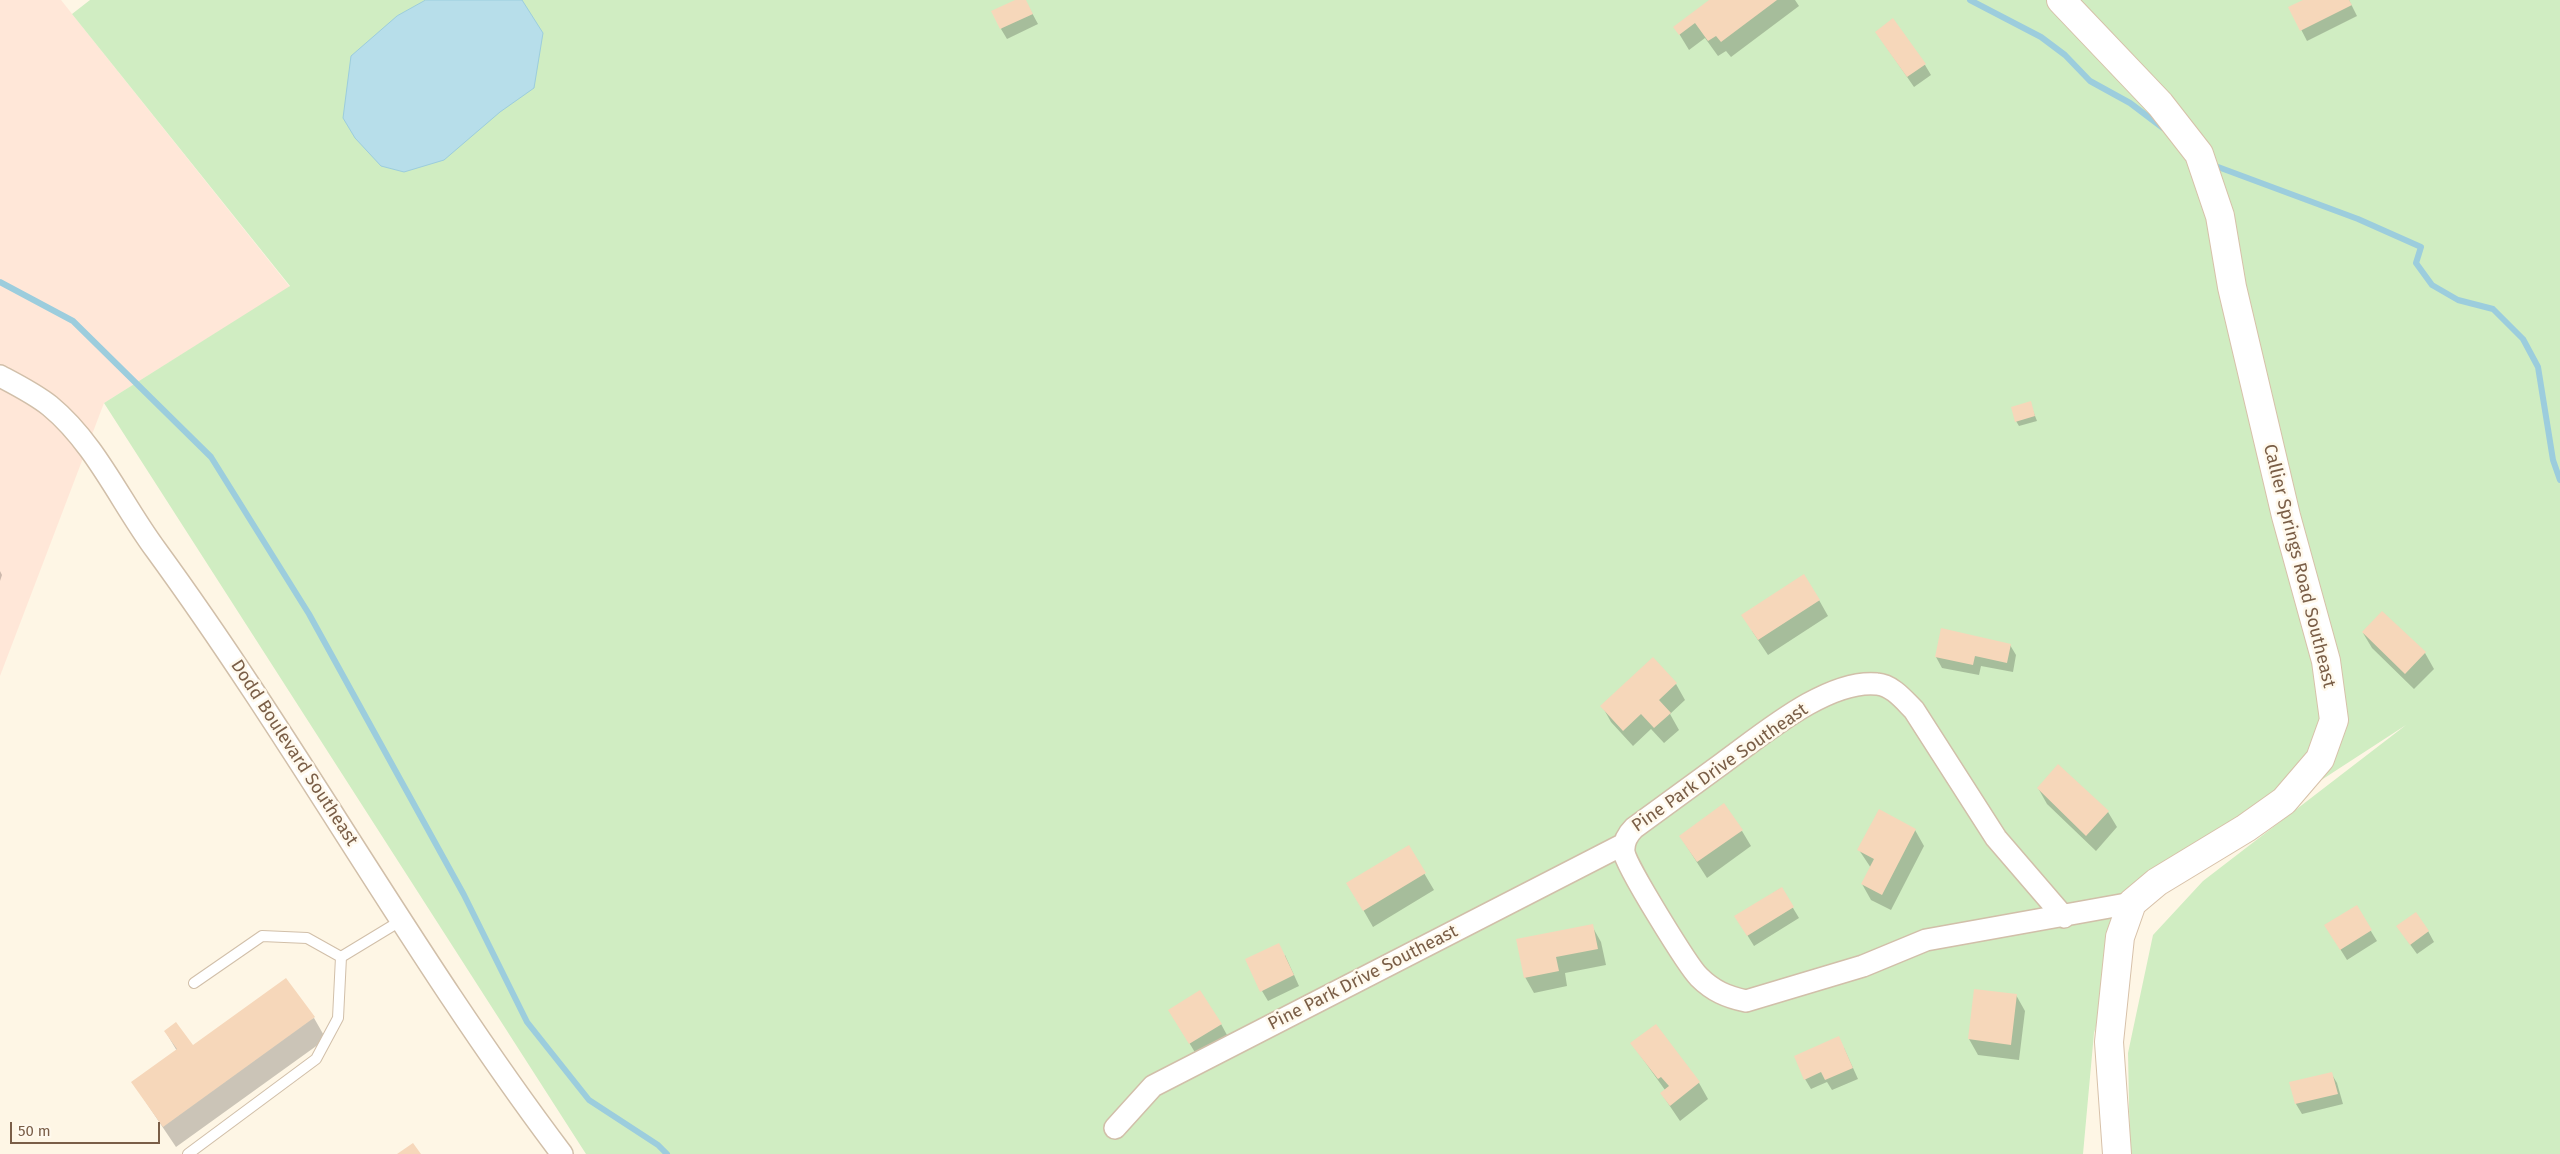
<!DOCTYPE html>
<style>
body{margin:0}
#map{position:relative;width:2560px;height:1154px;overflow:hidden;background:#fef6e5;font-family:"Fira Sans",sans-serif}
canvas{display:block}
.scale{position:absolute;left:10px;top:1122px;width:150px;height:22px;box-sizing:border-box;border:2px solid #7a5e47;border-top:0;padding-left:6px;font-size:15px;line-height:18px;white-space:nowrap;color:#7a5e47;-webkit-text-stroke:4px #fff9ed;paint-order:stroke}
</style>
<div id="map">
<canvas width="2560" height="1154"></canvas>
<div class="scale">50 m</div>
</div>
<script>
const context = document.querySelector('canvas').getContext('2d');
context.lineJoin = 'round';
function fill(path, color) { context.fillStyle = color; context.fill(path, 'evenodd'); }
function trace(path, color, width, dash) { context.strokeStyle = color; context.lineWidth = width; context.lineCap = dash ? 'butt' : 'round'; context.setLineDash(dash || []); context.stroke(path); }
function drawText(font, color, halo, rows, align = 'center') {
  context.font = font + ' "Fira Sans",sans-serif'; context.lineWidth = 5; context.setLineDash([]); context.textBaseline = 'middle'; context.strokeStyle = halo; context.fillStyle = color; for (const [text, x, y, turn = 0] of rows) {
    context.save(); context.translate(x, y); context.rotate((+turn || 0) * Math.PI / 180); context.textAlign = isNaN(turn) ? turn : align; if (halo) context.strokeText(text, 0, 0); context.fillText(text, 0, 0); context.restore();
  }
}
fill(new Path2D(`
 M0,0h61l229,287 -186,116 -104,273z`), '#ffe7d8');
fill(new Path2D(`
 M90,0h2470v1154h-430l-2,-101 25,-118 50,-54 203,-156 -274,178 -38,130 -11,121h-1497l-482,-751 186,-117 -218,-272z`), '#d0edc2');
const water = new Path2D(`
 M426,0h96l21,33 -9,55 -34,24 -56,48 -40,12 -23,-6 -26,-28 -12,-20 8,-62 46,-40z`);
fill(water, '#b7deea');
trace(water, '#9ccddd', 1);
fill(new Path2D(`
 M1018,0h7l13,24 -31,15 -6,-10z
 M1711,0h84l4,6 -68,51 -5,-6 -8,5 -13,-18 -16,12 -14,-23z
 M2305,0h44l8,16 -50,25 -17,-33z
 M1876,32l49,33 6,10 -17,12z
 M2030,403l7,18 -18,5 -3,-5z
 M0,571l2,4 -2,6z
 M1819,600l9,16 -60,39 -16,-24z
 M2363,633l62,20 9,16 -20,20 -42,-41z
 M2010,645l6,10 -3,17 -32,-6 -2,9 -37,-7 -6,-11z
 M1676,684l9,16 -15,14 9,16 -15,13 -13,-14 -18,17 -22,-24 -9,-16z
 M2038,788l70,24 9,15 -21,24 -49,-47z
 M1915,830l9,16 -33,64 -20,-10 -9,-16 9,-16 -12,-18z
 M1742,831l9,15 -44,32 -27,-42z
 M1408,846l26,44 -61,37 -16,-28z
 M1781,888l18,30 -45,28 -18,-29z
 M2356,907l21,34 -30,19 -15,-24z
 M1592,926l9,16 5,23 -41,8 2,13 -33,7 -9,-16z
 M2428,931l6,11 -17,12 -13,-18z
 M1285,955l14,31 -31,15 -6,-10z
 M1975,990l41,5 9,16 -6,49 -41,-5 -9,-16z
 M314,1018l12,21 -150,108 -43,-64 44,-32 -12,-20 28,16z
 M1176,1021l45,3 6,11 -31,19z
 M1655,1026l44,57 9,16 -28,22 -19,-28 4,-3 -33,-46z
 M1844,1048l14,31 -26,11 -5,-8 -16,7 -6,-10z
 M2331,1073l6,10 6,21 -41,10 -6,-10 -5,-21z`), '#0003');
trace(new Path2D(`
 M1970,0l71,37 24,18 25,26 40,22 33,25
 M2210,164l148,55 63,28 -5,16 16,22 26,15 35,9 30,30 15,28 15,93 7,20
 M0,282l73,39 138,136 98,157 155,281 63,127 62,78 69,45 9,9`), '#9ccddd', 6);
fill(new Path2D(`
 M1015,0h11l7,14 -33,15 -9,-18z
 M1709,0h68l-56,42 -5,-6 -8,5 -13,-18 -16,12 -6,-8z
 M2303,0h46l3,5 -52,26 -12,-24z
 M1893,18l33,46 -19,13 -32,-45z
 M2031,401l4,15 -20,6 -4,-15z
 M1804,574l16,26 -62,40 -17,-25z
 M2382,611l44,41 -21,22 -43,-42z
 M1941,628l70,16 -4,19 -32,-7 -2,9 -38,-8z
 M1653,657l24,26 -18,17 12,13 -17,15 -13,-14 -18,17 -23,-25z
 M2058,764l51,47 -23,25 -49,-48z
 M1724,803l19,27 -46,32 -18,-26z
 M1879,809l37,20 -34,66 -21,-11 13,-25 -17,-9z
 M1409,845l17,28 -63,38 -17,-28z
 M1782,887l12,20 -47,29 -13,-20z
 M2357,905l15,25 -32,20 -16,-25z
 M2416,912l13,19 -19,14 -14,-19z
 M1593,924l5,25 -42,8 3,14 -35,7 -8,-39z
 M1279,943l15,32 -34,17 -15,-33z
 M286,978l29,39 -152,110 -32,-45 46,-33 -13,-18 12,-9 17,23z
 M1974,989l43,5 -6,51 -43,-6z
 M1200,990l22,34 -33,20 -21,-34z
 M1656,1024l44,58 -30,24 -10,-13 9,-7 -8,-9 -3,2 -28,-36z
 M1839,1036l14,32 -28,12 -4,-8 -17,8 -10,-24z
 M2332,1072l6,22 -43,10 -6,-22z
 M413,1143l8,11h-24z`), '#f6d7ba');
const lane = new Path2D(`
 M194,983l68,-47 45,2 34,19
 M188,1154l128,-95 22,-41 3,-61 61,-37`);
const street = new Path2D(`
 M0,376c17,9 35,18 50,30 46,38 71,97 106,144 143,196 260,411 406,604
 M2064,917l-68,-79 -82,-128c-10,-10 -22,-25 -37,-26 -50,-5 -115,51 -154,79 -29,21 -59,43 -89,65 -6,6 -11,14 -10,24 2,14 64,114 75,125 14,14 28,20 47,24l117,-35 63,-26 206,-37
 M1115,1128l38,-42 471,-242`);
const secondary = new Path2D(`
 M2061,0l99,104 39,50 21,62 12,71 54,229 40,145 8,59 -14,39 -36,42 -38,27 -89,54 -25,21 -12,34 -11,105 8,112`);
trace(lane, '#d1bfa9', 12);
trace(street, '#d1bfa9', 24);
trace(secondary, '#d7c1a9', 30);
trace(lane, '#fff', 10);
trace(street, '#fff', 21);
trace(secondary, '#fff', 28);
drawText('18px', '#7a5e47', '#fff9ed', [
 ["Callier Springs Road Southeast",2299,566,76],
 ["Dodd Boulevard Southeast",294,753,57],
 ["Pine Park Drive Southeast",1720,768,-35],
 ["Pine Park Drive Southeast",1363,978,-27]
]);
</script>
